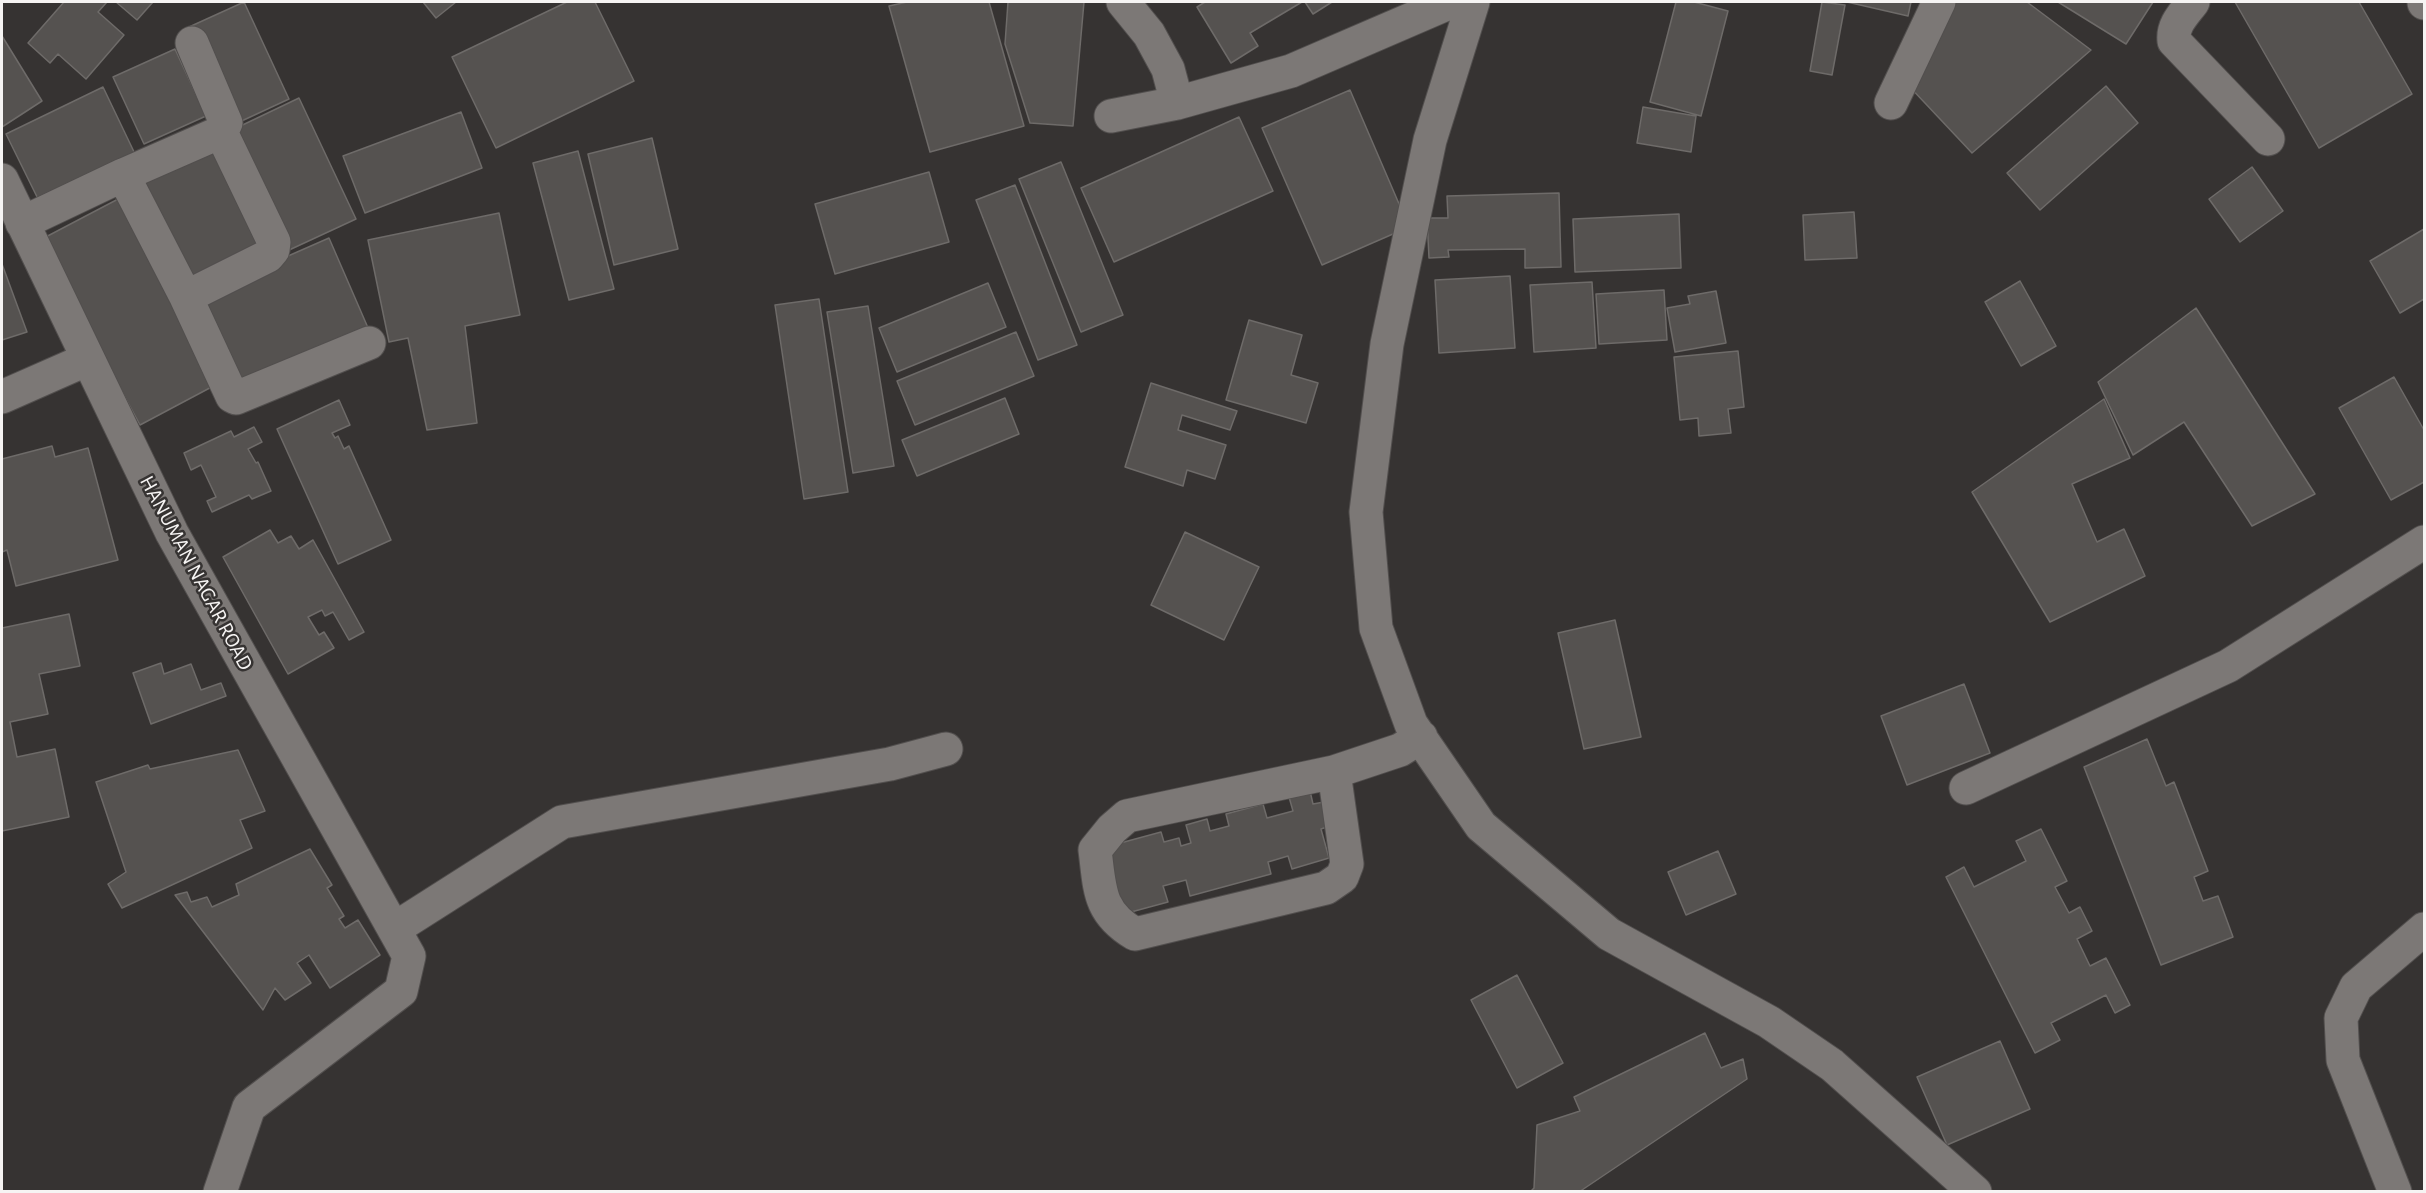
<!DOCTYPE html>
<style>
body{margin:0}
#map{position:relative;width:2426px;height:1193px;overflow:hidden;background:#363332;font-family:"Alegreya Sans",sans-serif}
canvas{display:block}
.frame{position:absolute;inset:0;border:3px solid #f6f4f3;pointer-events:none}
</style>
<div id="map">
<canvas width="2426" height="1193"></canvas>
<div class="frame"></div>
</div>
<script>
const context = document.querySelector('canvas').getContext('2d');
context.lineJoin = 'round';
function fill(path, color) { context.fillStyle = color; context.fill(path, 'evenodd'); }
function trace(path, color, width, dash) { context.strokeStyle = color; context.lineWidth = width; context.lineCap = dash ? 'butt' : 'round'; context.setLineDash(dash || []); context.stroke(path); }
function drawText(font, color, halo, rows, align = 'center') {
  context.font = font + ' "Alegreya Sans",sans-serif'; context.lineWidth = 5; context.setLineDash([]); context.textBaseline = 'middle'; context.strokeStyle = halo; context.fillStyle = color; for (const [text, x, y, turn = 0] of rows) {
    context.save(); context.translate(x, y); context.rotate((+turn || 0) * Math.PI / 180); context.textAlign = isNaN(turn) ? turn : align; if (halo) context.strokeText(text, 0, 0); context.fillText(text, 0, 0); context.restore();
  }
}
const building = new Path2D(`
 M64,2h43l-9,10 26,23 -38,44 -28,-25 -8,9 -22,-20z
 M116,2h37l-16,18z
 M244,2l45,97 -56,26 -44,-98z
 M423,2h33l-20,16z
 M567,2h28l39,79 -138,67 -44,-91z
 M907,2h82l35,124 -94,26 -41,-146z
 M1008,2h76l-11,124 -43,-3 -25,-79z
 M1205,2h97l-52,31 8,13 -27,17 -34,-56z
 M1305,2h27l-19,12z
 M1676,2h18l34,9 -27,105 -51,-14z
 M1822,2l23,3 -13,70 -22,-4z
 M1847,2h64l-3,14z
 M1956,2h71l64,48 -119,103 -64,-68z
 M2058,2h95l-27,42z
 M2235,2h124l53,92 -93,54z
 M2,36l40,65 -40,26z
 M175,49l31,67 -62,28 -31,-67z
 M2106,86l32,37 -98,87 -33,-37z
 M103,87l33,69 -96,47 -34,-69z
 M1350,90l59,137 -87,38 -60,-137z
 M299,98l57,121 -69,32 -57,-120z
 M1643,107l53,9 -5,36 -54,-9z
 M461,112l21,56 -117,45 -22,-57z
 M1239,117l34,74 -159,71 -33,-74z
 M652,138l26,111 -64,16 -26,-111z
 M215,147l48,96 -73,36 -47,-95z
 M578,151l36,138 -45,11 -36,-137z
 M1061,162l62,153 -42,17 -62,-153z
 M2252,167l31,44 -43,31 -31,-43z
 M929,172l20,70 -114,32 -20,-70z
 M1015,185l62,160 -39,15 -62,-160z
 M1559,193l2,74 -36,1v-19l-77,1 1,7 -20,1 -2,-40h21l-1,-22z
 M122,197l99,185 -81,43 -100,-185z
 M1854,212l3,46 -52,2 -2,-45z
 M499,213l21,102 -55,11 12,97 -50,7 -19,-92 -19,4 -21,-102z
 M1679,214l2,54 -106,4 -2,-53z
 M2424,229v70l-24,14 -30,-52z
 M329,238l43,99 -133,57 -42,-98z
 M2,264l25,68 -25,8z
 M1510,276l5,72 -76,5 -4,-73z
 M2020,281l36,65 -35,20 -36,-64z
 M1592,282l4,66 -62,4 -4,-67z
 M988,283l18,44 -109,45 -18,-44z
 M1664,290l3,50 -68,4 -3,-50z
 M1716,291l10,52 -51,9 -8,-44 23,-4 -2,-8z
 M819,299l29,193 -44,7 -29,-194z
 M868,306l26,160 -41,7 -26,-161z
 M2196,308l119,186 -63,32 -68,-104 -51,33 -35,-73z
 M1249,320l53,15 -11,40 27,8 -12,40 -80,-23z
 M1016,332l18,44 -119,49 -18,-44z
 M1738,351l6,56 -16,2 3,24 -32,3 -1,-18 -18,2 -6,-63z
 M2394,377l30,53v52l-33,18 -52,-92z
 M1151,383l86,28 -7,19 -48,-15 -4,15 48,15 -11,34 -28,-9 -4,16 -58,-19z
 M1005,398l14,36 -102,42 -15,-36z
 M2104,399l26,59 -58,26 25,58 27,-13 21,47 -95,46 -78,-130z
 M339,400l11,25 -18,8 3,5 3,-2 6,13 5,-3 42,94 -53,24 -61,-135z
 M254,427l8,15 -14,7 8,14 2,-1 13,29 -19,8 -3,-4 -37,17 -5,-11 9,-4 -15,-32 -10,5 -7,-17 47,-22 3,6z
 M52,446l3,11 33,-9 30,112 -102,26 -9,-36 -5,2v-93z
 M270,530l8,13 13,-7 8,13 14,-9 51,92 -15,8 -16,-28 -8,4 -3,-6 -14,7 11,18 5,-3 10,16 -46,26 -65,-117z
 M1185,532l74,35 -35,73 -73,-35z
 M69,614l11,52 -41,8 9,40 -38,8 7,35 38,-8 14,68 -67,14v-203z
 M1615,620l26,117 -57,12 -26,-116z
 M161,663l3,11 27,-10 10,26 20,-7 5,13 -75,28 -18,-51z
 M1964,684l26,69 -83,32 -26,-69z
 M2147,739l19,47 8,-4 34,89 -14,6 9,24 15,-5 15,41 -72,28 -77,-198z
 M238,750l27,61 -25,9 12,28 -130,60 -14,-24 18,-12 -30,-90 52,-17 2,4z
 M1310,791l3,13 11,-2 6,24 -9,3 8,29 -37,11 -4,-13 -20,6 3,12 -81,22 -4,-16 -23,6 5,16 -48,13 -18,-67 59,-16 3,10 15,-4 2,8 10,-3 -5,-18 21,-6 3,12 19,-5 -3,-12 37,-10 4,14 26,-7 -4,-14z
 M2041,829l26,52 -12,6 14,26 11,-6 12,24 -15,8 13,27 16,-8 24,47 -15,8 -9,-18 -55,28 9,17 -25,13 -89,-176 18,-10 10,20 52,-26 -10,-20z
 M310,849l22,36 -5,3 17,28 -5,3 6,9 13,-8 22,35 -50,33 -21,-33 -12,8 14,20 -26,17 -10,-12 -12,22 -88,-115 12,-3 4,10 16,-5 5,10 27,-12 -3,-11z
 M1718,851l18,43 -50,21 -18,-43z
 M1517,975l46,88 -46,25 -46,-88z
 M1705,1033l16,35 22,-9 4,20 -168,113h-49l4,-4 3,-63 43,-14 -6,-14z
 M2000,1041l30,68 -83,36 -30,-68z`);
fill(building, '#555250');
trace(building, '#6e6b69', 1.5);
const minor = new Path2D(`
 M1123,2l26,32 19,35 9,34
 M1473,2l-43,138 -43,204 -21,168 10,116 35,96 70,102 128,108 160,88 63,43 143,127
 M2193,2c-9,12 -21,23 -19,39l94,98
 M2424,2v1
 M192,43l34,80 -5,9
 M1891,103l48,-101
 M1111,116l66,-13 114,-32 160,-69
 M2,180l170,353 237,423 -8,35 -152,116 -29,85
 M22,223l101,-48 98,-43 53,110 -1,8 -5,6 -82,41 -63,-122
 M186,297l46,99 4,2 133,-55
 M2,397l86,-38
 M1334,772l13,92 -5,13 -16,11 -191,46c-37,-22 -35,-45 -40,-84l17,-21 15,-13 207,-44 66,-22 21,-13
 M1966,788l262,-122 196,-124
 M394,929l168,-107 328,-58 56,-15
 M2395,1192l-52,-132 -2,-42 15,-31 68,-58`);
trace(minor, '#524f4e', 35);
trace(minor, '#7c7876', 33);
drawText('21px', '#f6f4f3', '#363332', [
 ["HANUMAN NAGAR ROAD",196,573,62]
]);
</script>
